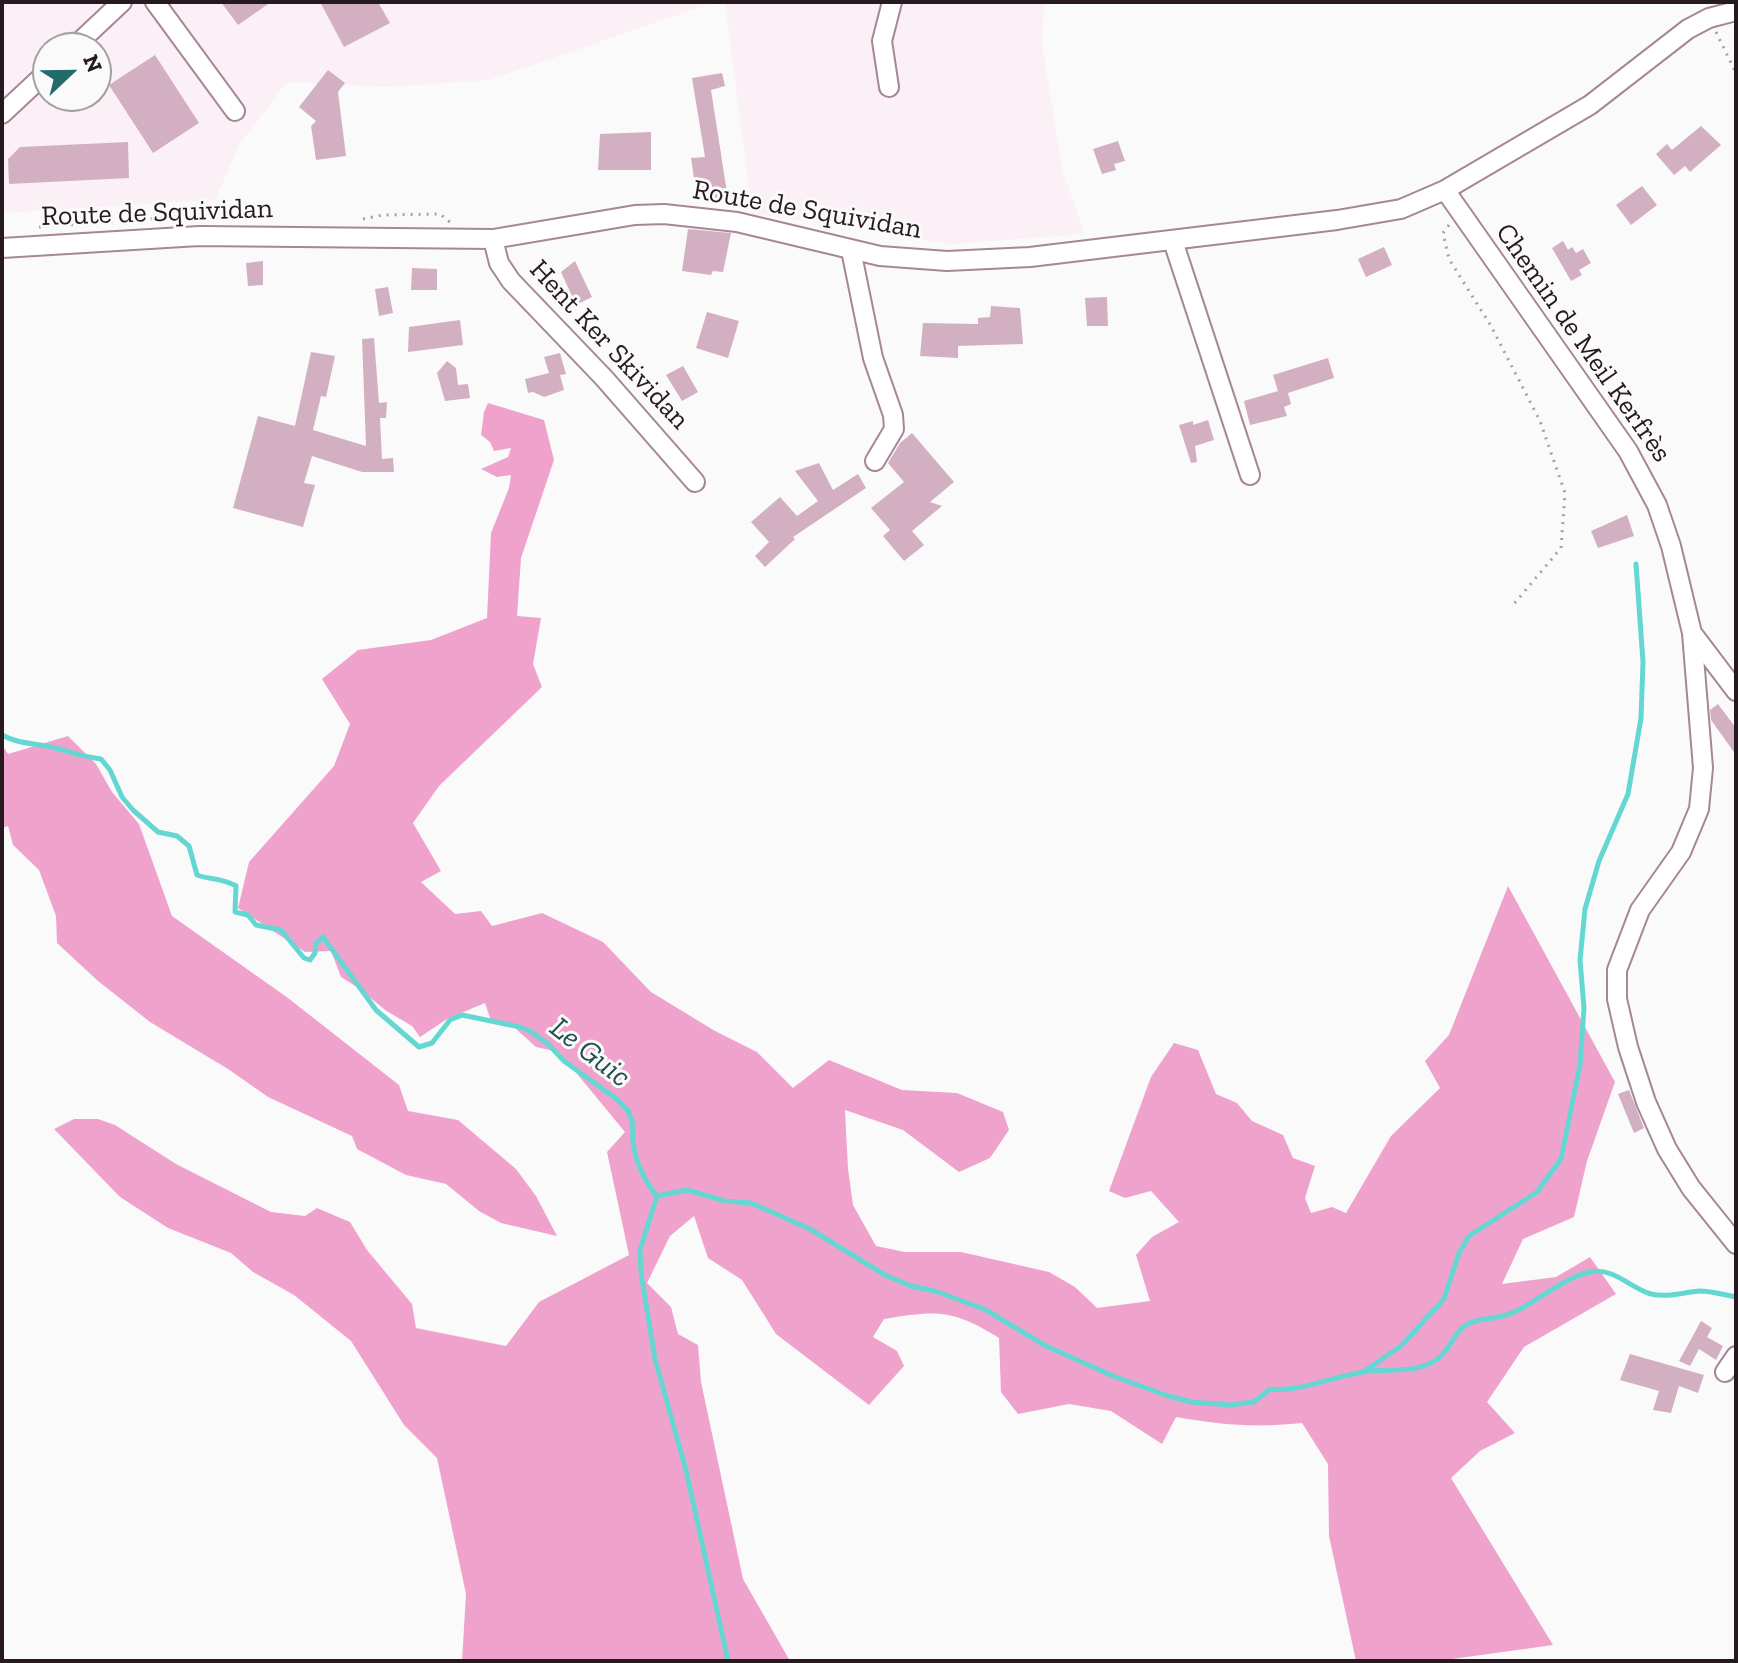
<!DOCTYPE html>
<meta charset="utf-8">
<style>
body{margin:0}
#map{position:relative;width:1738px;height:1663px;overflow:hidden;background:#fafafa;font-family:"Zilla Slab",serif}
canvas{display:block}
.frame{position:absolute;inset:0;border:4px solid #261920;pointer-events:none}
.north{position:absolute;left:32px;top:32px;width:80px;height:80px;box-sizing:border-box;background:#fafafa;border:2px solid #a5a0a3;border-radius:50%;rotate:68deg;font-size:22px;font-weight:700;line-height:32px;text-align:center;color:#261920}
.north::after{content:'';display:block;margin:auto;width:28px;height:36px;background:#216c6a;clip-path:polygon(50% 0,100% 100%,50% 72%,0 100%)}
</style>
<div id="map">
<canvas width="1738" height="1663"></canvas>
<div class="frame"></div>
<div class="north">N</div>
</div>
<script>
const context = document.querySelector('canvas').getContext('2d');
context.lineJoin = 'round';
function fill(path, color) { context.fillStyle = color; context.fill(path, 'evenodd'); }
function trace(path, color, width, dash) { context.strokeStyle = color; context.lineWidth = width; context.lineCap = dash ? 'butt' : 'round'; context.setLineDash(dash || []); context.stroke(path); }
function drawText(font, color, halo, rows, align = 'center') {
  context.font = font + ' "Zilla Slab",serif'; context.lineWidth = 6; context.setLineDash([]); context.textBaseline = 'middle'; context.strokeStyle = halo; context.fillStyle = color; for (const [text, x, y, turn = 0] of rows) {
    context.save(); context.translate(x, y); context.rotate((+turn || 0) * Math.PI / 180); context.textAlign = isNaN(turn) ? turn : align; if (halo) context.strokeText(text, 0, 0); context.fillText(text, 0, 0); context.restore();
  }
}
fill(new Path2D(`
 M2,2h713l-226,78 -101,7 -101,-5 -48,63 -24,55 -213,13zM48,48h48v48h-48z
 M725,2h319l-2,42 21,128 22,62 -133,10 -200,-31z`), '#faf0f5');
fill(new Path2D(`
 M488,403l56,17 10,40 -33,98 -4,58 24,2 -8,46 9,23 -103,99 -26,37 28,48 -20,11 34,32 26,-3 11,15 50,-13 61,29 48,50 64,39 42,21 36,36 36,-28 73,30 55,3 46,19 6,18 -19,28 -31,14 -56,-42 -58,-20 3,59 5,36 23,41 29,6h56l88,20 26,15 22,21 53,-7 -14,-46 16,-18 27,-15 -28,-31 -26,7 -16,-7 42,-114 23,-34 24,7 18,44 21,9 15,18 31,14 10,23 22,8 -10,32 6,15 21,-6 14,6 45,-77 49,-48 -15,-27 24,-26 59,-149 107,196 -28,79 -13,56 -51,22 -21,45 54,-7 34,-20 26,37 -92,53 -37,55 28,31 -35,18 -29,27 102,167 -115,16h-82l-27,-125 -1,-72 -26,-41c-47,5 -79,2 -126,-6l-14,27 -51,-33 -42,-7 -51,10 -17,-22 -2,-54c-46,-29 -63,-28 -115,-19l-11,18 24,14 7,15 -35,39 -93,-71 -34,-54 -34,-22 -14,-42 -24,20 -23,47 24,24 7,27 20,11 3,37 42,197 47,82h-328l4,-67 -29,-136 -33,-33 -53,-84 -57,-46 -41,-23 -22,-19 -63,-25 -48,-31 -66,-68 20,-10h24l17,6 61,39 95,48 34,4 12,-8 33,14 17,28 45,54 4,24 90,18 33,-44 90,-47 -22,-103 18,-20 -66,-80 -23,-5 -21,-19 -24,-7 -6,-18 -38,16 -27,18 -8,-11 -27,-16 -25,-21 -19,-12 -10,-26 -26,1 -67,-44 11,-46 85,-96 16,-42 -28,-45 36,-29 73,-10 56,-22 4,-85 18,-45 2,-13 -14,2 -16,-8 27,-12 3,-9 -17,3 -4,-9 -9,-7 3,-23z
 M68,736l28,28 16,28 27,32 33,92 116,82 111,87 9,26 50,9 58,49 20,27 21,40 -56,-13 -22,-12 -33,-27 -40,-9 -49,-26 -5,-13 -84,-39 -40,-28 -78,-47 -52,-41 -41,-38 -1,-27 -17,-46 -26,-25 -5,-19 -6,2v-83l6,9z`), '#efa3cc');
trace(new Path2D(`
 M2,735c16,9 32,8 49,12 17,4 32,10 50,12l9,11 12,27 11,13 25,22 19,4 12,10 8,29c14,5 26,3 39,11l-1,26 13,3 8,10 25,5 23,28 6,2 5,-7 1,-10 7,-6 53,73 43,37 13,-4 18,-23 12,-5 58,12 10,4 18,13 16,17 54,39 10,11c7,13 4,18 5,31 2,19 12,40 24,54
 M657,1196l30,-6 38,11 26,2 59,26 75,46 26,11 24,5 49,18 62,37 67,30 52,19 26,7 39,3 24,-3 16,-13c32,4 67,-15 101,-18 22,-2 45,2 65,-11 15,-9 16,-27 32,-36 10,-6 24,-5 35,-8 31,-9 55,-37 87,-44 24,-5 40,16 61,22 18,4 32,-2 49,-3 12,0 24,4 36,6
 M657,1196l-17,54 1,23 14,86 31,111 42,191
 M1363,1372l38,-26 43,-47 15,-46 10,-17 68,-44 24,-33 19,-94 4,-57 -4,-48 5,-51 14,-48 29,-67 13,-76 2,-56 -7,-98`), '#65d7d2', 5);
fill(new Path2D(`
 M221,2h50l-33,23z
 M320,2h58l12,21 -46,24z
 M155,55l44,68 -46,30 -44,-68z
 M328,70l17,13 -7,9 8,64 -30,4 -5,-34 5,-5 -17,-14z
 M722,73l3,13 -14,4 17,109h-31l-6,-41 14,-1 -13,-79z
 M1701,126l20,19 -31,27 -5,-6 -11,9 -18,-21 11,-10 5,6z
 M651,132v38h-53l2,-36z
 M1118,141l7,20 -11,3 2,6 -14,4 -9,-25z
 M128,142l1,36 -120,6 -1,-25 12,-12z
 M1642,186l15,19 -26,20 -15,-20z
 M688,229l43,4 -8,39 -10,-1 -2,4 -29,-4z
 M1563,241l5,9 4,-3 4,6 7,-4 8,14 -12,7 3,5 -11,6 -19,-33z
 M1384,247l8,18 -26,12 -8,-18z
 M263,261v24l-15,1 -2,-23z
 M575,261l17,36 -16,8 -15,-33z
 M412,268l25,1v21h-26z
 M388,287l5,26 -14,3 -4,-27z
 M1107,297l1,29h-21l-2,-28z
 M991,306l29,2 3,36 -65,2v12l-38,-2 3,-33 55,1v-6l12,-1z
 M707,312l32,9 -11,37 -32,-10z
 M460,320l3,25 -55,7 1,-25z
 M374,338l5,65 8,-1 -1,16h-6l2,41 11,-1 1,14h-32l-50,-16 -8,27 11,2 -12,42 -70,-19 25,-92 37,10 16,-74 24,4 -9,41 -5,-1 -8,34 53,16 -4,-107z
 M560,353l6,21 -6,1 4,15 -20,7 -11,-5 -5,1 -3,-14 24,-6 -5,-16z
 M1328,358l6,20 -46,15 3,11 -7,3 3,9 -37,9 -6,-24 34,-10 -5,-16z
 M447,361l9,7 2,17 10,-1 2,14 -25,3 -8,-28z
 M683,366l15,26 -16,9 -16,-26z
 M1208,420l6,20 -19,6 2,16 -6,1 -12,-38 14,-4v4z
 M912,433l42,49 -24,20 12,4 -30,25 12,14 -20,16 -21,-25 7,-6 -19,-22 33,-26 -16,-19 12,-20z
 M819,463l14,27 25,-16 8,14 -73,49 2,2 -30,28 -10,-11 14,-14 -18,-20 29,-25 17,19 21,-15 -23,-30z
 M1627,515l7,21 -36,12 -7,-17z
 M1718,704l18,24v27l-25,-35 -1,-10z
 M1629,1090l15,38 -10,5 -16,-39z
 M1701,1321l11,7 -5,9 16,9 -7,14 -17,-11 -9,17 -11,-5z
 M1630,1354l74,21 -6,18 -19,-7 -8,27 -18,-3 6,-19 -39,-11z`), '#d3b0c1');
const minor = new Path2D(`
 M155,2l80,109
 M73,48l49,-46
 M889,87l-7,-46 10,-39
 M2,114l46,-43
 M1445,190l183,261 29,54 14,41 21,87 11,135 -4,41 -18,43 -41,58 -23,60v29l11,48 18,55 21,47 24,39 45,56
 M493,239l6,24 12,18 93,97 91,104
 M1173,241l77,234
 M2,248l197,-12 294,3 142,-24 29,-1 73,8 143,34 67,5 83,-4 307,-37 64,-11 44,-19 145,-85 98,-76 21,-11 27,-7
 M851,250l22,108 20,57 1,14 -19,32
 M1692,633l44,58
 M1725,1372l11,-16`);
trace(minor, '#a78697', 22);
trace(new Path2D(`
 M1716,32l20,41
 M363,219l20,-4 57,-1 11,9
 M1449,225l-6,8 6,26 42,67 49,95 25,72 -4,55 -48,57
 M39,227l137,-10h63`), '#a5a0a3', 3, [2, 6]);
trace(minor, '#fff', 18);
drawText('28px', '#261920', '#fafafa', [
 ["Route de Squividan",807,210,10],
 ["Route de Squividan",157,213,-2],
 ["Chemin de Meil Kerfrès",1583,343,55],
 ["Hent Ker Skividan",609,345,47]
]);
drawText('italic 30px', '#1f514f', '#fafafa', [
 ["Le Guic",590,1053,38]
]);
</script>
